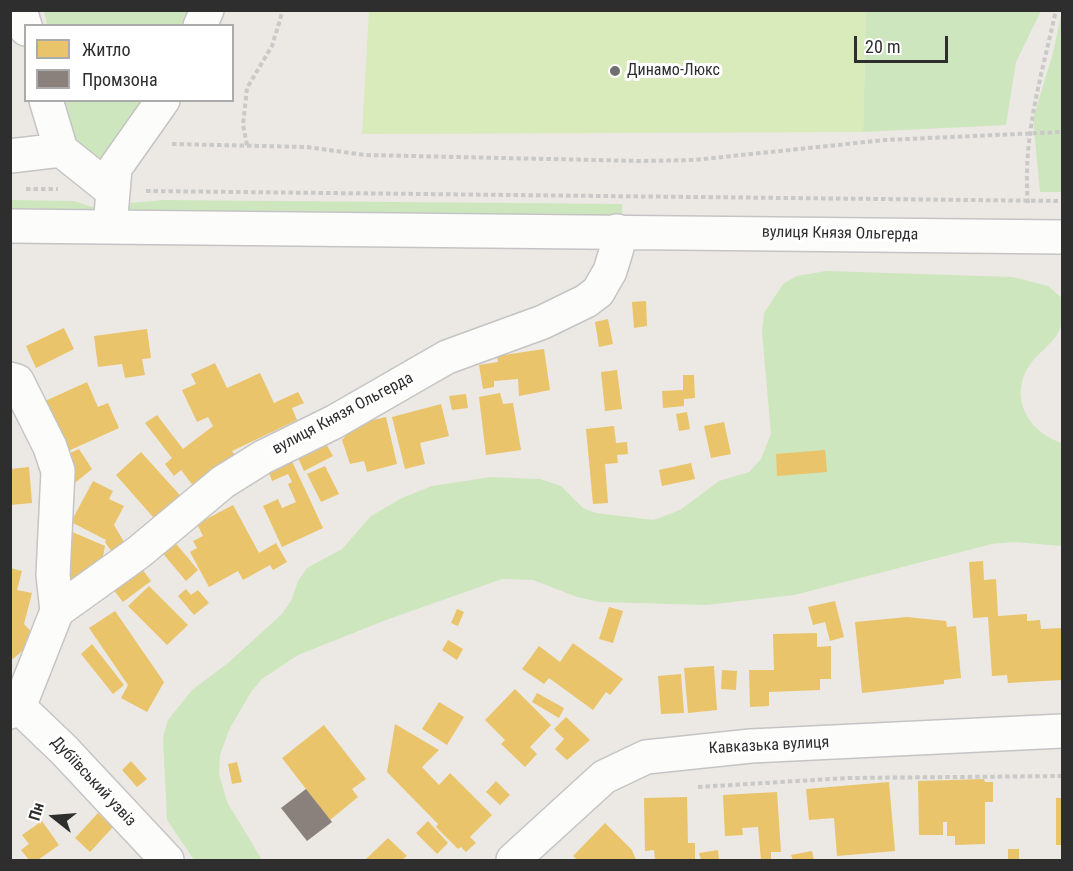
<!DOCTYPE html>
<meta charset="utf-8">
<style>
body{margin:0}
#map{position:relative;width:1073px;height:871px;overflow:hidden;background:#ece8e4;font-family:"Roboto Condensed",sans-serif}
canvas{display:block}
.frame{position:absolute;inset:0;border:12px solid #2e2e2e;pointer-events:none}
.legend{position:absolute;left:24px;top:24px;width:210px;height:78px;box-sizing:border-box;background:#fff;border:2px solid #ababab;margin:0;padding:8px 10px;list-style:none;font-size:18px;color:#2e2e2e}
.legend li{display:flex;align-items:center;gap:12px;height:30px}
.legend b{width:30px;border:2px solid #ababab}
.north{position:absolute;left:24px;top:787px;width:60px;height:60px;-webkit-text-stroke:4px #fff;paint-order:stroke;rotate:287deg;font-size:16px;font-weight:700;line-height:24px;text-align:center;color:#2e2e2e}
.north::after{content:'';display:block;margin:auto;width:21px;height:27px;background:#2e2e2e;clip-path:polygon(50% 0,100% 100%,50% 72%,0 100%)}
.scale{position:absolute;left:854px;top:36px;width:94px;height:27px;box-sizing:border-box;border:3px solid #2e2e2e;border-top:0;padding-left:8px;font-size:18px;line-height:21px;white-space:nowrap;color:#2e2e2e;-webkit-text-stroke:4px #fff;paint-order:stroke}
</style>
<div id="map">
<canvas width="1073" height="871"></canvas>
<div class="frame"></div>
<ul class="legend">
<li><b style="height:16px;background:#e9c46a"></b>Житло</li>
<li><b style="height:16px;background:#8a817c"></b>Промзона</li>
</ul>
<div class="north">Пн</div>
<div class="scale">20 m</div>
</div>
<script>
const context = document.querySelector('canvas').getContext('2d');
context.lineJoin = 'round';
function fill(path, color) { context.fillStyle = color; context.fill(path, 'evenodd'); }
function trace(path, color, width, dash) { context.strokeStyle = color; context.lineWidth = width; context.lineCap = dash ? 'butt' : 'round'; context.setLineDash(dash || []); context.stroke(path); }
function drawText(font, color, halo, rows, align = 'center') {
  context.font = font + ' "Roboto Condensed",sans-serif'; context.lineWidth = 6; context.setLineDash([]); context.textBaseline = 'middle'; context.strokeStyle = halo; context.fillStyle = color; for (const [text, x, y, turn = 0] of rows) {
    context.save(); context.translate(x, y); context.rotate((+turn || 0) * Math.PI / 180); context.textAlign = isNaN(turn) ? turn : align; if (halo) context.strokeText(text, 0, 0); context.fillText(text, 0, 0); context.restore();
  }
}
fill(new Path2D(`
 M44,11h154l-7,15 -144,-1z
 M866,11h175l-25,51 -10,63 -143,7z
 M1062,11v181h-22l-7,-73 20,-66z
 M63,101h90l-45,68 -35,-18z
 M11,200l63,1 24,8 -2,4 -85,-1z
 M164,200l458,4v15l-499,-6v-6l6,-4z
 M826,271l187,6 35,9 14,12c0,11 2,23 -3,33 -7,14 -22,22 -30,35 -21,33 1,67 33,77v103l-49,-4 -21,2 -198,51 -88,10 -107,-3 -22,-5 -44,-17 -31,-1 -116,41 -88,35 -36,24 -11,13 -22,38 -9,25 -1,19 8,28 35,58h-68l-27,-40 -4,-83 5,-17 24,-30 36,-27 54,-49 9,-13 7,-20 9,-13 35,-19 29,-33 31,-18 30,-12 59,-9 49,2 21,7 22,22 13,5 58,7 26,-10 39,-29 30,-9 12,-13 10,-25 -9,-102 2,-19 19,-29 14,-8z`), '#cee6be');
fill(new Path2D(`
 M369,11h497l-3,121 -501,2z`), '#d9eabb');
fill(new Path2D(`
 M646,301l1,25 -13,2 -2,-26z
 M608,319l5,25 -14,3 -4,-25z
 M64,328l10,21 -38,19 -10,-22z
 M147,329l4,29 -9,1 3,16 -20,3 -3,-14 -24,3 -4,-31z
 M544,349l6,41 -31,6 -1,-17 -24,2v6l-11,2 -4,-24 19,-3 -1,-6z
 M215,363l12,25 33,-15 14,30 24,-11 6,11 -12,5 5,12 -65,31 7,9 -41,32 -17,-22 -7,6 -9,-12 7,-6 -27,-35 12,-8 26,34 30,-23 -5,-9 -11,5 -15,-32 14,-6 -5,-10z
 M617,370l5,39 -17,2 -4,-39z
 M683,375h11l1,23 -11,1v7l-21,2 -1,-17 21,-1z
 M87,382l11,25 10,-4 11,25 -53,24 -23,-50z
 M500,393l3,11 10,-1 8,47 -35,5 -7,-58z
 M466,394l2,14 -16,2 -3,-14z
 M441,404l8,32 -29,7 5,21 -20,5 -13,-52z
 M687,412l3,17 -11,2 -3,-17z
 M386,417l11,47 -30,8 -3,-11 -14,3 -8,-24 14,-16z
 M724,422l7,32 -20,4 -7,-32z
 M614,426l2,17 11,-1 1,12 -11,1 1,8 -13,1 3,39 -15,1 -7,-75z
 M325,442l8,14 -29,15 -7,-15z
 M79,449l13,20 -22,18 -9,-30z
 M825,450l2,22 -50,4 -1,-22z
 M141,452l45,50 -26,23 -44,-50z
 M290,457l33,71 -41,19 -19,-41 15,-7 4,9 14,-6 -8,-18 4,-2 -4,-8 -16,7 -5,-13z
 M691,463l4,16 -33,7 -3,-16z
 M325,466l14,28 -18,8 -14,-28z
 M29,467l3,36 -22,2v-36z
 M93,481l20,10 -4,8 15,7 -10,19 16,27 -12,9 -13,-19 1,-2 -35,-18z
 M233,505l26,48 17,-10 11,19 -14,8 -3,-5 -27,15 -5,-9 -29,16 -19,-35 7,-4 -4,-7 10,-5 -6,-12z
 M63,528l42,18 -4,21 -27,17 -16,-8z
 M173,540l25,30 -12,11 -26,-31z
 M983,561l1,19 12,-1 2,37 29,-2v7l13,-1 1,9 21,-1v52l-54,3 -1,-8 -15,1 -4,-59 -15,1 -4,-56z
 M140,566l11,15 -28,21 -11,-14z
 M10,568l12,3 -5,19 15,3 -8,31 13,14 -24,21 -3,-3z
 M149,586l39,39 -21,20 -39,-39z
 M186,589l5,6 7,-5 11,13 -15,12 -16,-19z
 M835,601l9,36 -14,4 -5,-19 -12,3 -5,-18z
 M609,607l14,4 -10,32 -14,-4z
 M457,609l7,3 -6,14 -7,-3z
 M115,611l49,71 -17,30 -26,-14 7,-13 -39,-57z
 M907,617l39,4 1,6 9,-1 5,52 -17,2v4l-82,9 -7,-71z
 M817,633v14l14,-1v33h-11v11l-51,2v14l-19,1 -1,-37h25l-1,-36z
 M448,640l15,9 -6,11 -15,-10z
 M573,643l50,36 -13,16 -4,-3 -13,18 -44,-32 -5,6 -22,-15 17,-23 21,16z
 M92,644l32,41 -11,9 -32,-40z
 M714,666l3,44 -29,3 -4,-45z
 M722,670l15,1 -1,19 -15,-1z
 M681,674l3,39 -23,1 -3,-38z
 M515,689l36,36 -21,22 7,7 -12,13 -24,-23 4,-4 -20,-20z
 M537,693l27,15 -5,10 -27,-16z
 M439,702l25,15 -17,28 -25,-16z
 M566,717l24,23 -23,20 -12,-11 9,-10 -10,-10z
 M395,724l44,26 -17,17 17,18 11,-12 42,42 -22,22 6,6 -10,9 -5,-5 -3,2 -22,-22 2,-3 -51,-52z
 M324,725l42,54 -14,10 6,8 -28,23 -48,-62z
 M131,761l16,18 -10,8 -15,-17z
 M237,762l5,20 -10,2 -4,-20z
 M984,779l1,3h8v20h-8v42l-30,1v-9h-8v-14h-4v13h-24l-1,-54z
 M496,781l14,14 -10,10 -14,-13z
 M889,782l6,69 -58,5 -3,-38 -25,2 -3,-31z
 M777,792l4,60h-10v8h-10l-3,-33 -16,1 1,7 -18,1 -2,-41z
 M687,797l1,46h7v17h-40l-1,-10 -9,1 -1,-53z
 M1056,798h6v47h-6z
 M98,813l15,14 -23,25 -15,-14z
 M42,821l17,24 -21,15h-9l-8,-10 8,-6 -7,-9z
 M428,821l20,22 -11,11 -21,-21z
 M605,823l27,27 4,10h-59l-4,-4z
 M388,838l19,18 -5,4h-37z
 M1008,849h11v11h-11z
 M718,850l1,10h-18l-2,-7z
 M812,851l2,9h-21l-2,-5z`), '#e9c46a');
fill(new Path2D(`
 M306,789l26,33 -25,19 -26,-33z`), '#8a817c');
const minor = new Path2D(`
 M20,10l6,19
 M200,26l7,-16
 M46,100l15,50 50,40
 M10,156l51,-6
 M10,226l1052,11
 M110,227l5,-59 48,-68
 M10,379l7,2 33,66 8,24 -5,104 4,36 -34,86 -13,15
 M57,611l82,-59 84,-70 40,-25 71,-35 113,-65 96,-35 43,-21 12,-9 12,-21 7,-23v-17
 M17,705l47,45 103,110
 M513,860l91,-83 42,-20 105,-11 311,-15`);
trace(minor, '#c5c4c5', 36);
trace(new Path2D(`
 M172,144l135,3 58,8 276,6 53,-1 191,-20 177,-8
 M247,145l-4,-20 4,-37 25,-42 11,-36
 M26,189h32
 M146,191l916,10
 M1028,203c-6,-66 14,-129 28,-193
 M698,787l149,-9 215,-2`), '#c9c9c8', 4, [4.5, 3]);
trace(minor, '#fcfcfb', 33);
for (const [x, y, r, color] of [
 [615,71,6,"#706f6e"]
]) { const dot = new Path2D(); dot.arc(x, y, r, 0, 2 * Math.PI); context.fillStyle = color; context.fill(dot); trace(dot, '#fff', 2); }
drawText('16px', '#2e2e2e', '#fff', [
 ["Динамо-Люкс",627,71]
], 'left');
drawText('16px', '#2e2e2e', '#fff', [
 ["вулиця Князя Ольгерда",840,234,1],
 ["вулиця Князя Ольгерда",343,414,-28],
 ["Кавказька вулиця",769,746,-3],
 ["Дубіївський узвіз",93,782,47]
]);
</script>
